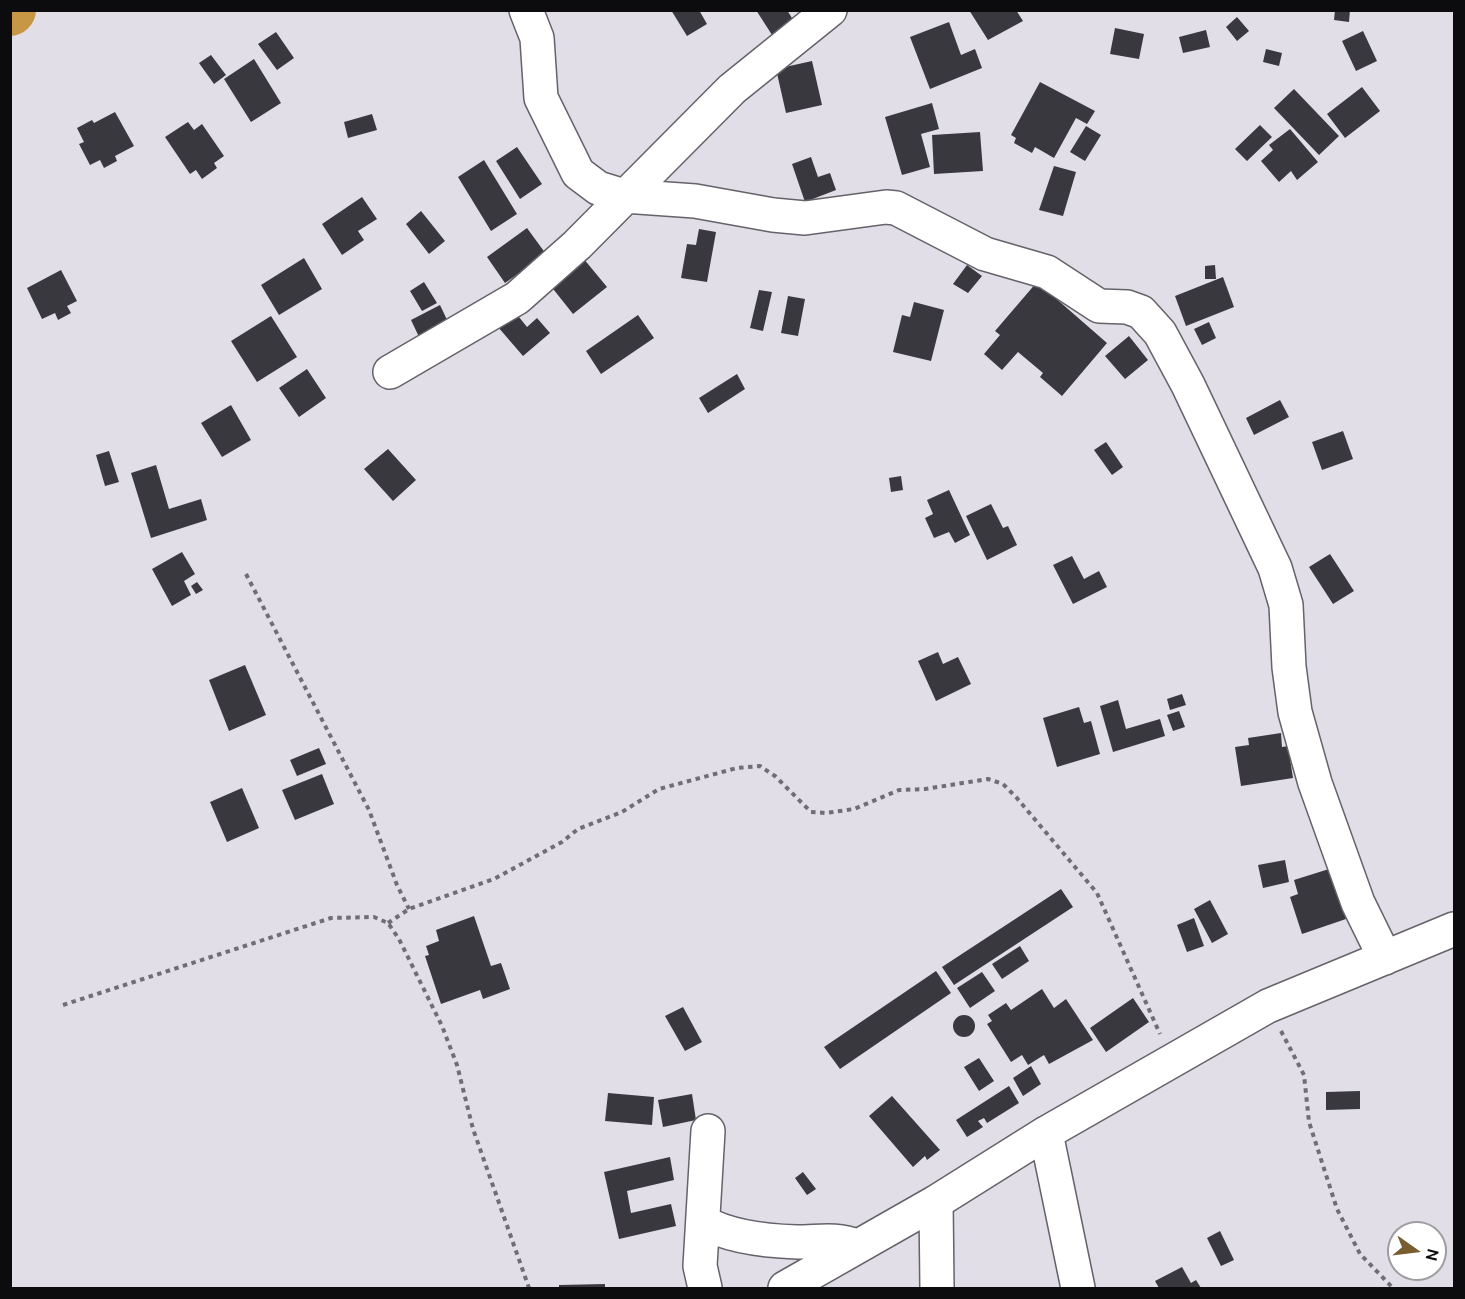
<!DOCTYPE html>
<style>
body{margin:0}
#map{position:relative;width:1465px;height:1299px;overflow:hidden;background:#e1dee7;font-family:Ubuntu,sans-serif}
canvas{display:block}
.frame{position:absolute;inset:0;border:12px solid #0c0b0e;pointer-events:none}
.north{position:absolute;left:1387px;top:1221px;width:60px;height:60px;box-sizing:border-box;background:#fff;border:2px solid #9e9d9f;border-radius:50%;rotate:104deg;font-size:16px;font-weight:700;line-height:24px;text-align:center;color:#0c0b0e}
.north::after{content:'';display:block;margin:auto;width:21px;height:27px;background:#795d30;clip-path:polygon(50% 0,100% 100%,50% 72%,0 100%)}
</style>
<div id="map">
<canvas width="1465" height="1299"></canvas>
<div class="frame"></div>
<div class="north">N</div>
</div>
<script>
const context = document.querySelector('canvas').getContext('2d');
context.lineJoin = 'round';
function trace(path, color, width, dash) { context.strokeStyle = color; context.lineWidth = width; context.lineCap = dash ? 'butt' : 'round'; context.setLineDash(dash || []); context.stroke(path); }
function fill(path, color) { context.fillStyle = color; context.fill(path, 'evenodd'); }
trace(new Path2D(`
 M10,11l1,-1`), '#c79746', 50);
fill(new Path2D(`
 M671,10h28l8,14 -20,12z
 M756,10h31l8,13 -21,15z
 M969,10h47l7,11 -35,19z
 M1335,10h15l-1,12 -15,-2z
 M1237,17l12,14 -12,10 -11,-14z
 M949,22l12,33 14,-6 7,19 -52,21 -20,-52z
 M1115,28l29,6 -5,25 -29,-5z
 M1206,30l4,17 -27,6 -4,-16z
 M1363,31l14,30 -21,10 -14,-30z
 M276,32l18,26 -17,12 -19,-26z
 M1266,49l16,4 -3,13 -16,-4z
 M211,55l15,20 -12,9 -15,-21z
 M254,59l27,44 -30,19 -27,-43z
 M812,61l10,44 -36,8 -10,-44z
 M1040,82l55,29 -8,13 -11,-6 -22,40 -19,-11 -3,6 -18,-10 2,-5 -5,-3z
 M1362,87l18,24 -35,27 -18,-24z
 M1294,89l45,47 -20,19 -45,-47z
 M932,103l7,26 -18,5 9,33 -28,8 -17,-58z
 M115,112l19,34 -19,10 2,5 -13,7 -4,-8 -10,5 -11,-21 5,-2 -7,-14 15,-8 2,3z
 M372,114l5,16 -29,8 -4,-16z
 M188,122l6,8 8,-6 22,32 -10,7 3,5 -15,11 -6,-9 -6,4 -25,-37z
 M1260,125l12,12 -25,24 -12,-12z
 M1086,126l15,9 -16,26 -15,-9z
 M1290,129l28,33 -21,18 -6,-9 -12,11 -18,-21 12,-11 -4,-5z
 M980,132l3,39 -49,3 -2,-39z
 M517,147l25,37 -22,15 -24,-38z
 M811,157l7,20 12,-4 6,17 -31,12 -13,-38z
 M484,160l33,54 -26,17 -33,-54z
 M1054,166l22,6 -13,44 -24,-6z
 M362,197l15,22 -19,12 6,9 -22,15 -20,-31z
 M421,211l24,30 -16,13 -23,-30z
 M527,228l19,26 -41,29 -18,-26z
 M699,229l17,3 -9,50 -26,-4 6,-34 9,1z
 M304,258l18,31 -43,26 -18,-30z
 M583,258l24,29 -34,27 -23,-29z
 M967,265l15,11 -14,17 -15,-9z
 M1215,265l1,14h-11v-13z
 M61,270l16,31 -10,5 4,7 -13,7 -3,-7 -13,6 -15,-31z
 M1223,277l11,30 -48,19 -11,-30z
 M424,282l13,21 -15,8 -12,-20z
 M1037,282l70,61 -45,53 -22,-19 3,-4 -25,-21 -16,18 -18,-16 16,-19 -5,-4z
 M759,290l13,2 -9,39 -13,-3z
 M788,296l17,3 -7,37 -17,-3z
 M914,302l30,8 -13,51 -38,-9 9,-37 8,2z
 M440,305l9,19 -29,15 -9,-19z
 M515,312l12,15 10,-9 13,15 -27,23 -25,-29z
 M638,315l16,23 -53,36 -15,-23z
 M271,316l26,41 -40,25 -26,-41z
 M1209,322l7,16 -14,7 -8,-16z
 M1129,336l19,24 -23,19 -20,-23z
 M307,369l19,29 -27,19 -20,-29z
 M737,374l8,15 -37,24 -9,-15z
 M1280,400l9,17 -35,18 -8,-17z
 M231,405l20,35 -29,17 -21,-34z
 M1343,431l10,28 -31,11 -10,-28z
 M1106,442l17,25 -11,8 -18,-25z
 M388,449l28,31 -23,21 -29,-32z
 M109,451l10,31 -14,4 -9,-31z
 M156,465l13,44 32,-10 6,21 -56,18 -20,-65z
 M901,476l2,14 -12,2 -2,-14z
 M949,490l21,45 -15,8 -6,-11 -15,6 -9,-20 8,-4 -6,-14z
 M991,504l12,24 5,-2 9,19 -30,15 -21,-44z
 M182,552l13,22 -11,7 7,14 -19,11 -20,-37z
 M1330,554l24,37 -21,13 -24,-37z
 M1072,556l12,23 15,-8 8,16 -34,17 -20,-39z
 M197,582l6,8 -7,4 -5,-8z
 M938,652l5,12 15,-7 13,27 -35,17 -18,-40z
 M245,665l21,50 -37,16 -20,-51z
 M1182,694l4,11 -16,5 -3,-11z
 M1118,700l8,29 34,-10 5,17 -52,16 -13,-46z
 M1079,707l5,16 7,-2 9,33 -43,13 -14,-49z
 M1179,711l6,16 -12,4 -6,-16z
 M1281,733l1,14 6,-1 5,32 -52,8 -6,-39 14,-2 -1,-7z
 M319,748l7,16 -29,12 -7,-16z
 M322,774l12,30 -39,16 -13,-30z
 M242,788l17,40 -32,14 -17,-40z
 M1285,860l4,22 -26,6 -5,-23z
 M1329,869l17,50 -44,15 -12,-37 8,-3 -4,-14z
 M1061,889l12,18 -119,78 -12,-18z
 M1210,900l18,34 -16,9 -18,-34z
 M474,916l17,50 10,-3 9,26 -27,10 -3,-9 -39,14 -16,-48 4,-1 -3,-9 13,-5 -3,-11z
 M1194,918l10,28 -17,6 -10,-27z
 M1020,946l9,15 -27,18 -10,-15z
 M936,971l15,22 -111,76 -16,-22z
 M982,972l13,19 -25,17 -13,-20z
 M1042,989l12,19 12,-9 27,41 -44,24 -5,-9 -16,10 -6,-10 -11,7 -24,-38 5,-3 -4,-6 18,-12 5,7z
 M1133,998l16,24 -43,30 -16,-24z
 M683,1007l19,35 -17,9 -20,-35z
 M953 1026a11 11 0 1 1 22 0a11 11 0 1 1-22 0Z
 M979,1058l15,23 -15,10 -15,-24z
 M1031,1066l10,18 -18,12 -10,-18z
 M1009,1086l10,17 -32,20 -3,-5 -6,3 5,6 -16,10 -11,-17z
 M1360,1091v18l-34,1v-18z
 M608,1093l46,4 -2,28 -47,-4z
 M692,1094l4,26 -33,7 -5,-27z
 M892,1096l48,54 -13,10 -2,-4 -12,11 -44,-51z
 M670,1157l4,23 -47,11 4,22 40,-9 5,22 -57,13 -15,-67z
 M803,1172l13,17 -9,6 -12,-17z
 M1220,1231l14,29 -13,6 -14,-28z
 M1182,1267l9,16 5,-3 5,8h-42l-4,-7z
 M605,1284v4h-46v-3z`), '#3a383f');
const minor = new Path2D(`
 M526,10l11,28 4,60 37,75 20,15 26,8 71,5 78,14 32,3 81,-11 10,1 89,46 62,18 52,34 28,1 14,5 19,21 28,52 87,183 11,37 3,62 6,45 20,71 43,120 27,55
 M390,372l127,-74 60,-53 155,-156 98,-79
 M1046,1133l32,155
 M936,1202l1,86
 M703,1222c26,15 64,19 94,20 22,0 39,-4 60,4
 M705,1288l-5,-22 8,-135
 M785,1288l151,-86 110,-69 222,-127 186,-77`);
trace(minor, '#65626a', 36);
trace(new Path2D(`
 M246,574l123,236 28,75 12,24
 M388,923l21,-14 85,-30 68,-37 16,-13 44,-17 37,-23 78,-21 23,-2 15,10 36,36 15,1 28,-4 45,-19 26,-1 63,-10 15,5 13,13 81,96 63,141
 M63,1005l268,-87 43,-1 14,6 11,16 43,87 15,39 16,64 56,159
 M1281,1031l23,44 5,47 28,87 23,45 33,34`), '#706e74', 4, [4.5, 4.5]);
trace(minor, '#fff', 33);
</script>
